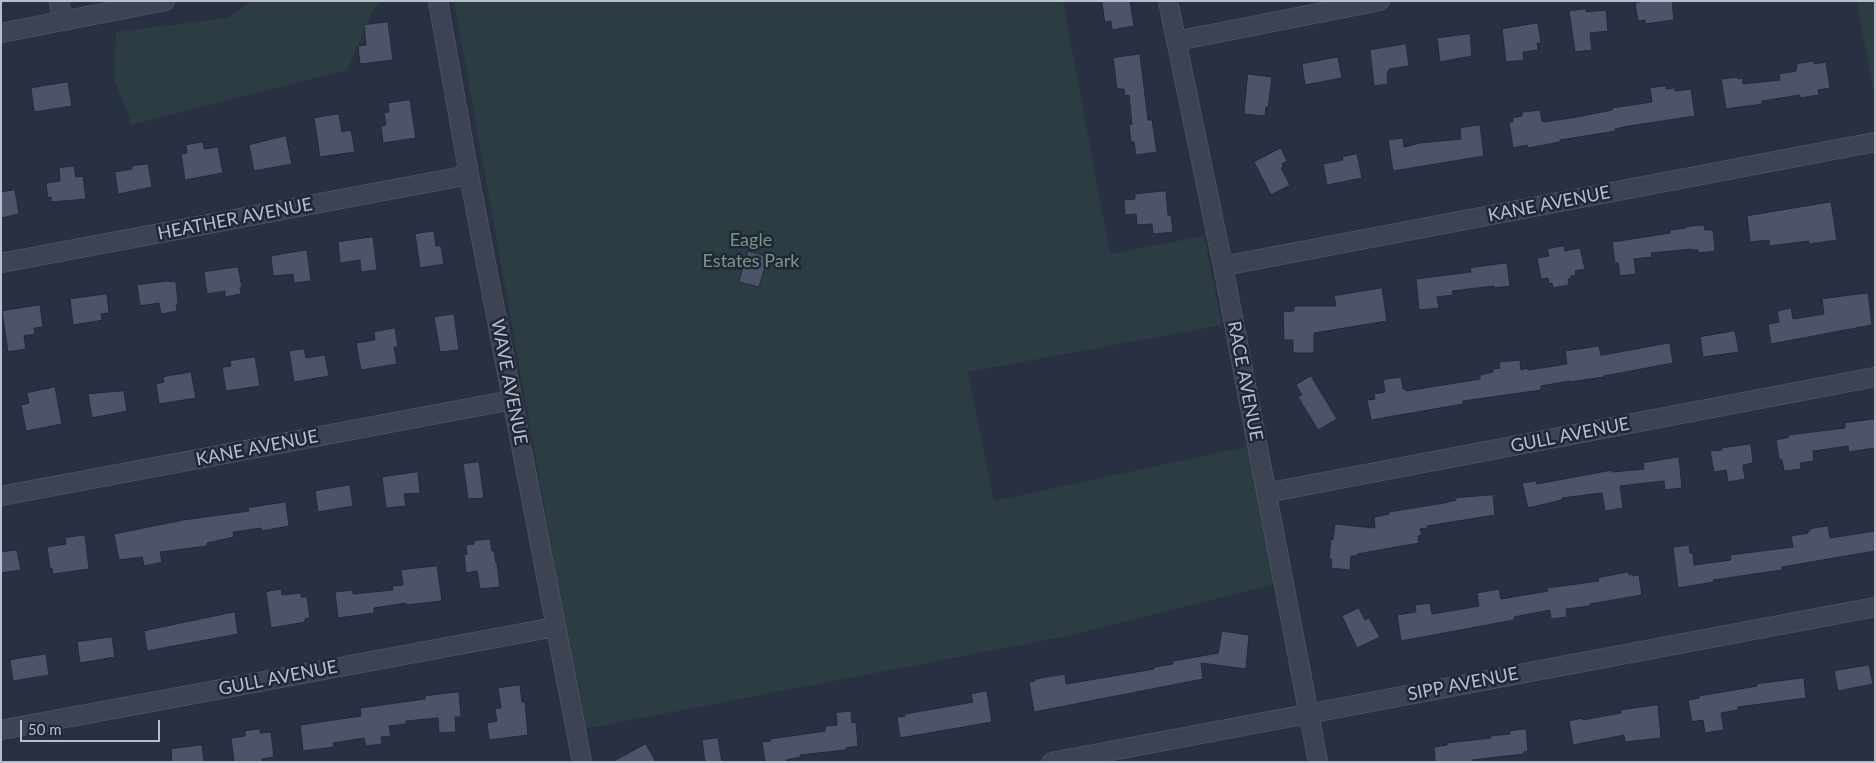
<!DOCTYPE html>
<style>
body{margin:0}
#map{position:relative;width:1876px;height:763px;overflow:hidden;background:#293042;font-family:Lato,sans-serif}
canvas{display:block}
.frame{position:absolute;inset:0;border:2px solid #babecc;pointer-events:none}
.scale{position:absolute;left:20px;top:720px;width:140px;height:22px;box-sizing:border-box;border:2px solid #babecc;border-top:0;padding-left:6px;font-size:15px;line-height:18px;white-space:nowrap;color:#babecc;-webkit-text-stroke:4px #222737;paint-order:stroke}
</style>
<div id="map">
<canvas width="1876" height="763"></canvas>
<div class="frame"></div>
<div class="scale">50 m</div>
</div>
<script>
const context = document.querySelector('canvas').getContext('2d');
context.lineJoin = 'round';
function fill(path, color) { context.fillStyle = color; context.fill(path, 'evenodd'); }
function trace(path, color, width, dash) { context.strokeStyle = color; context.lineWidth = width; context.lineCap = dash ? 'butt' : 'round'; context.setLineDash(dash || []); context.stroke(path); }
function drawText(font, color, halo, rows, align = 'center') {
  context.font = font + ' Lato,sans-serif'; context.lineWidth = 5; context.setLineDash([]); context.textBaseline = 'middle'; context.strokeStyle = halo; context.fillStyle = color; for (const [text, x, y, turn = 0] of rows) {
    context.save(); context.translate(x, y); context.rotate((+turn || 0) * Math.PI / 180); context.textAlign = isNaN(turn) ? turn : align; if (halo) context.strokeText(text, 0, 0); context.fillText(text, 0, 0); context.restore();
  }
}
fill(new Path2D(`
 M249,1h133l-9,10 -26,59 -217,55v-7l-16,-39 2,-47 112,-14z
 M454,1h609l47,253 94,-18 18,89 -254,47 26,129 256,-55 24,138 -207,52 -483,93z
 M1857,1h18v100z`), '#2b3d43');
const building = new Path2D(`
 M1102,1h28l4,25 -22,4 -1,-9 -6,1z
 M1645,1h27l2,19 -29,4v-4l-7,1 -3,-18z
 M1586,9v3l20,-2 2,21 -18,2 2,17 -17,2 -6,-41z
 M388,22l5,38 -33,4 -2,-18 8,-1 -2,-20z
 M1538,23l3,20h-4l1,7 -15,2 1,8 -18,2 -4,-33z
 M1470,34l2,22 -32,6 -3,-24z
 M1406,44l3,22 -20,3v3h-2l1,12 -14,2 -4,-36z
 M1140,54l8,66h4l5,32 -21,3 -2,-13h-3l-2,-17 3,-1 -3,-29 -4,1 -1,-7h-7l-4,-31z
 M1338,57l4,21 -37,7 -3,-21z
 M1814,61v3l12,-2 4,26 -12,2 1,5 -19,3v-3l-38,6v3l-36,5 -5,-30 17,-2v2l5,-1v6l37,-4 -1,-6 17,-3 1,-7z
 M1248,74l24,3 -4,31 -2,-1 -1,9 -21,-2z
 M68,82l4,24 -38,6 -3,-24z
 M1666,86v3l9,-1v3l16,-2 4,27 -66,10 -14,3 1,2 -56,9v2l-32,6 -1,-3 -14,3 -4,-26h4l-1,-4 10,-2v-4l18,-2 2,11 2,1 33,-5 35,-7v-2l40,-6 -2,-14z
 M410,100l6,38 -33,5 -2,-17 5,-1 -2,-12 5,-1 -1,-9z
 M339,114l3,18 9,-2 4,22 -35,5 -6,-39z
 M1480,125l4,31 -91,15 -5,-31 15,-2 1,9 16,-4 41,-4 -1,-11z
 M286,136l6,28 -38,7 -5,-26z
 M203,142l1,7 14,-2 5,26 -38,7 -4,-26 6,-1 -1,-8z
 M1281,148l6,13 -5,3 1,3 -2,1 9,17 -19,10 -17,-33z
 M1357,154l5,24 -35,7 -4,-21 20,-4 -1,-3z
 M148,164l4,23 -34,7 -3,-22 17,-3v-3z
 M74,166l2,11 7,-1 3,23 -35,3v-5l-3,1 -2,-15 14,-2 -1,-13z
 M15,190l4,24 -18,4v-26z
 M1166,191l2,24h3l2,17 -20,2 -1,-10 -15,1 -1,-11 -11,1 -1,-15 11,-1v-5z
 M1831,202l6,38 -28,4v-3l-40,5v-6l-19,2 -3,-26z
 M1704,225l1,5h8l2,21 -16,2 -1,-3h-6v-1l-41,4 1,4 -18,2 2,15 -16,2 -2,-13h-3l-3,-21 58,-9v-3l16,-2v-1z
 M434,231l2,15h5l3,18 -24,4 -5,-34z
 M373,237l4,33 -16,2 -1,-12 -20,3 -2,-21z
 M1564,246l1,5 15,-3 5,21 -10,2 1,4 -5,1v2l-3,1 1,6 -16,3 -1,-5 -3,1 -1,-6 -7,1 -4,-21 12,-2 -2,-7z
 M307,250l4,31 -17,2 -1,-9 -20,2 -2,-20z
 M748,251l20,6 -9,30 -20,-5z
 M1507,263l3,23 -16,2v-2l-42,5 1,4 -16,2 2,11 -20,2 -3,-31 55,-7 -1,-4z
 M238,267l4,20 -2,1 1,6 -16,3v-6l-18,3 -3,-22z
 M166,281l10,1 2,23h-2l1,6 -16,3 -2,-11 -19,3 -3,-21z
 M1382,288l5,33 -73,12v20h-21v-13h-9l-1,-28 11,-1v-5h42l-2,-10z
 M1868,293l4,32 -101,19 -3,-20 11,-2 -2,-11 14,-3 2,11 31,-5 -2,-15z
 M107,294l2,19 -8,1 1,6 -4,1 -25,4 -3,-26z
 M40,305l3,22 -9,1 1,6 -11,2 2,13 -18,3 -6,-41z
 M454,314l5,36 -19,2 -6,-35z
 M395,328l3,19h-4l3,17 -36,6 -5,-27 19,-3 -1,-8z
 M1735,331l4,21 -36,5 -3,-20z
 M1670,343l3,20 -69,13v1l-35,5v-1l-28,5v4l-78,11v3l-92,16 -4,-20 8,-1 -1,-5 11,-2 -2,-12 3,-1 15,-2 2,12h3v2l74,-12v-4l13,-3v-3l7,-1 -1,-6 21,-2 1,10 7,-2v2l39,-6 -2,-13 34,-5 2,9z
 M304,349l2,9 19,-3 4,21 -35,6 -5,-31z
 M255,357l5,29 -34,5 -4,-24 9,-1 -1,-5z
 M191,372l5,26 -37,6 -3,-20 8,-2 -1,-5z
 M1311,376l26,43 -19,11 -20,-33 4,-2 -6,-10z
 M55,387l7,37 -36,7 -5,-26 8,-2 -2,-10z
 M124,391l3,20 -35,7 -4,-24z
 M1875,419v29l-26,4 -1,-6 -35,5 1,10 -14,2 1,6 -17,2 -2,-11 -3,-1 -3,-19 13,-3 -1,-2 57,-7v-5z
 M1751,444l2,19 -10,2 2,14 -17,3 -2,-12 -12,2 -4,-21 12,-1v-2z
 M1679,457l3,31 -17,2 -1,-9 -44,5 3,22 -18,3 -3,-18 -40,5v2l-34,8 -6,-25 14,-2 1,3 75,-14v2l32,-3 -1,-6z
 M479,462l5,36 -16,1 -5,-35z
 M418,472l2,21 -16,1 2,12 -20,2 -4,-31z
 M350,485l3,21 -35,6 -3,-21z
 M1493,495l2,20 -68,11 1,2 -8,1 2,6 -4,1 1,7 -62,11 -1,2h-5l-1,14 -19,-2 1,-9h-3l2,-20 2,1 2,-16 40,4 -1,-11 15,-3v-2l55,-9 12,-3v-2z
 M286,502l3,24 -27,5 -1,-3 -28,4 1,5 -27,6v3l-47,6 2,10 -18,4 -2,-9 -23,3 -5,-26 69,-14 66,-9 -1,-3z
 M1828,526l2,12 45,-7v20l-93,16v3l-69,10 1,2 -36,6 -5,-41 16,-2 1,8h3l1,12 37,-5 -1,-5 63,-8 -2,-11 17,-3v-2h2v-2z
 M85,535l4,34 -36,5 -1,-6 -2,1 -3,-22 19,-3 -1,-6z
 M490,539l2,12h2l2,12h1l3,24 -20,2 -3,-18 -11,2 -2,-18 3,-1 -1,-9 8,-1v-3z
 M17,550l4,20 -20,3v-21z
 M437,566l5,35 -36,4v-2l-32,5v5l-36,5 -3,-26 18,-2v4l40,-4 -1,-4 11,-1 -2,-15z
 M1629,572v3l3,-1 1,2 6,-1 3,20 -52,9v2l-24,3 1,8 -16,2 -1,-9 -36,7v3l-113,21 -4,-26 19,-3 -1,-7 15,-2 2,11 12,-2 35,-6 -2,-13 22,-4 2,10 47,-8 -1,-3 52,-7 -1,-3z
 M281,589l1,6 19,-2v4h6l3,21 -5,1v3l-34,6 -5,-36z
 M1359,608l6,12 4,-2 11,19 -23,11 -15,-32z
 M235,612l3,22 -91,17 -3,-20z
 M1222,631l27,4 -3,34 -45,-6 2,16 -169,33 -5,-30 6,-1v-2l30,-5 1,10 88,-15v-2l19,-3v-3l45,-8z
 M112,637l3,20 -35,6 -3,-21z
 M46,654l3,21 -36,6 -3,-21z
 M1869,665l4,19 -35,7 -4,-20z
 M1804,678l2,20 -68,9v3l-17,3 3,17 -19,3 -2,-13 -11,2 -4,-22 11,-2v-2l58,-10v-2z
 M520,685l2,17h3l3,33 -39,5 -2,-17 10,-2 -2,-12 6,-1 -3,-20z
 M987,691l5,31 -92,16 -3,-21 8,-1v-2l68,-12 -2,-8z
 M459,692l2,25h-6l1,15 -17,1 -1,-15 -32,3v3l-17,2 2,10 -10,1 1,7 -16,2 -2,-8 -31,5 1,4 -31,4 -3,-26 61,-9 -1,-8 65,-9v-3z
 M1658,705l3,33 -36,4 -1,-7 -51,10 -4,-24 14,-3v2l38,-7v-3z
 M851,711l1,12 4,-1 2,24 -12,2v2l-46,5 1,2 -15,3v2h-21l-3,-20 9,-1 -1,-2 55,-8v-5l12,-1 -1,-12z
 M260,729v4l11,-1 3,25 -12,2v3h-28l-3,-24 14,-2v-5z
 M1526,729l2,22 -4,1v2l-52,6 1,2h-38l-1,-15 13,-2v-2l44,-5 -1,-2 20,-2v-3z
 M718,738l4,24h-17l-3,-22z
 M646,744l10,18h-44z
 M202,745l2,17h-32l-1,-13z`);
fill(building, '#4d5469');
trace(building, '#242939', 1);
const street = new Path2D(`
 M59,1l4,20
 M438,1l31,174 113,587
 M1168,1l55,265 95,496
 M1,33l164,-32
 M1176,41l204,-40
 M1,263l468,-88
 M1223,266l652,-124
 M1266,493l609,-116
 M1,496l511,-96
 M1,730l554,-103
 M1052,762l823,-155`);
trace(street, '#5b606f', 20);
trace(street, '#3d4352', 19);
drawText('18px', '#babecc', '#222737', [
 ["KANE AVENUE",1549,204,-11],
 ["HEATHER AVENUE",235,219,-11],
 ["RACE AVENUE",1245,381,79],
 ["WAVE AVENUE",509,382,79],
 ["GULL AVENUE",1570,435,-11],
 ["KANE AVENUE",257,448,-11],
 ["GULL AVENUE",278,678,-11],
 ["SIPP AVENUE",1463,684,-11]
]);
drawText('18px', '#739b82', '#222737', [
 ["Eagle",751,240],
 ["Estates Park",751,261]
]);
</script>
